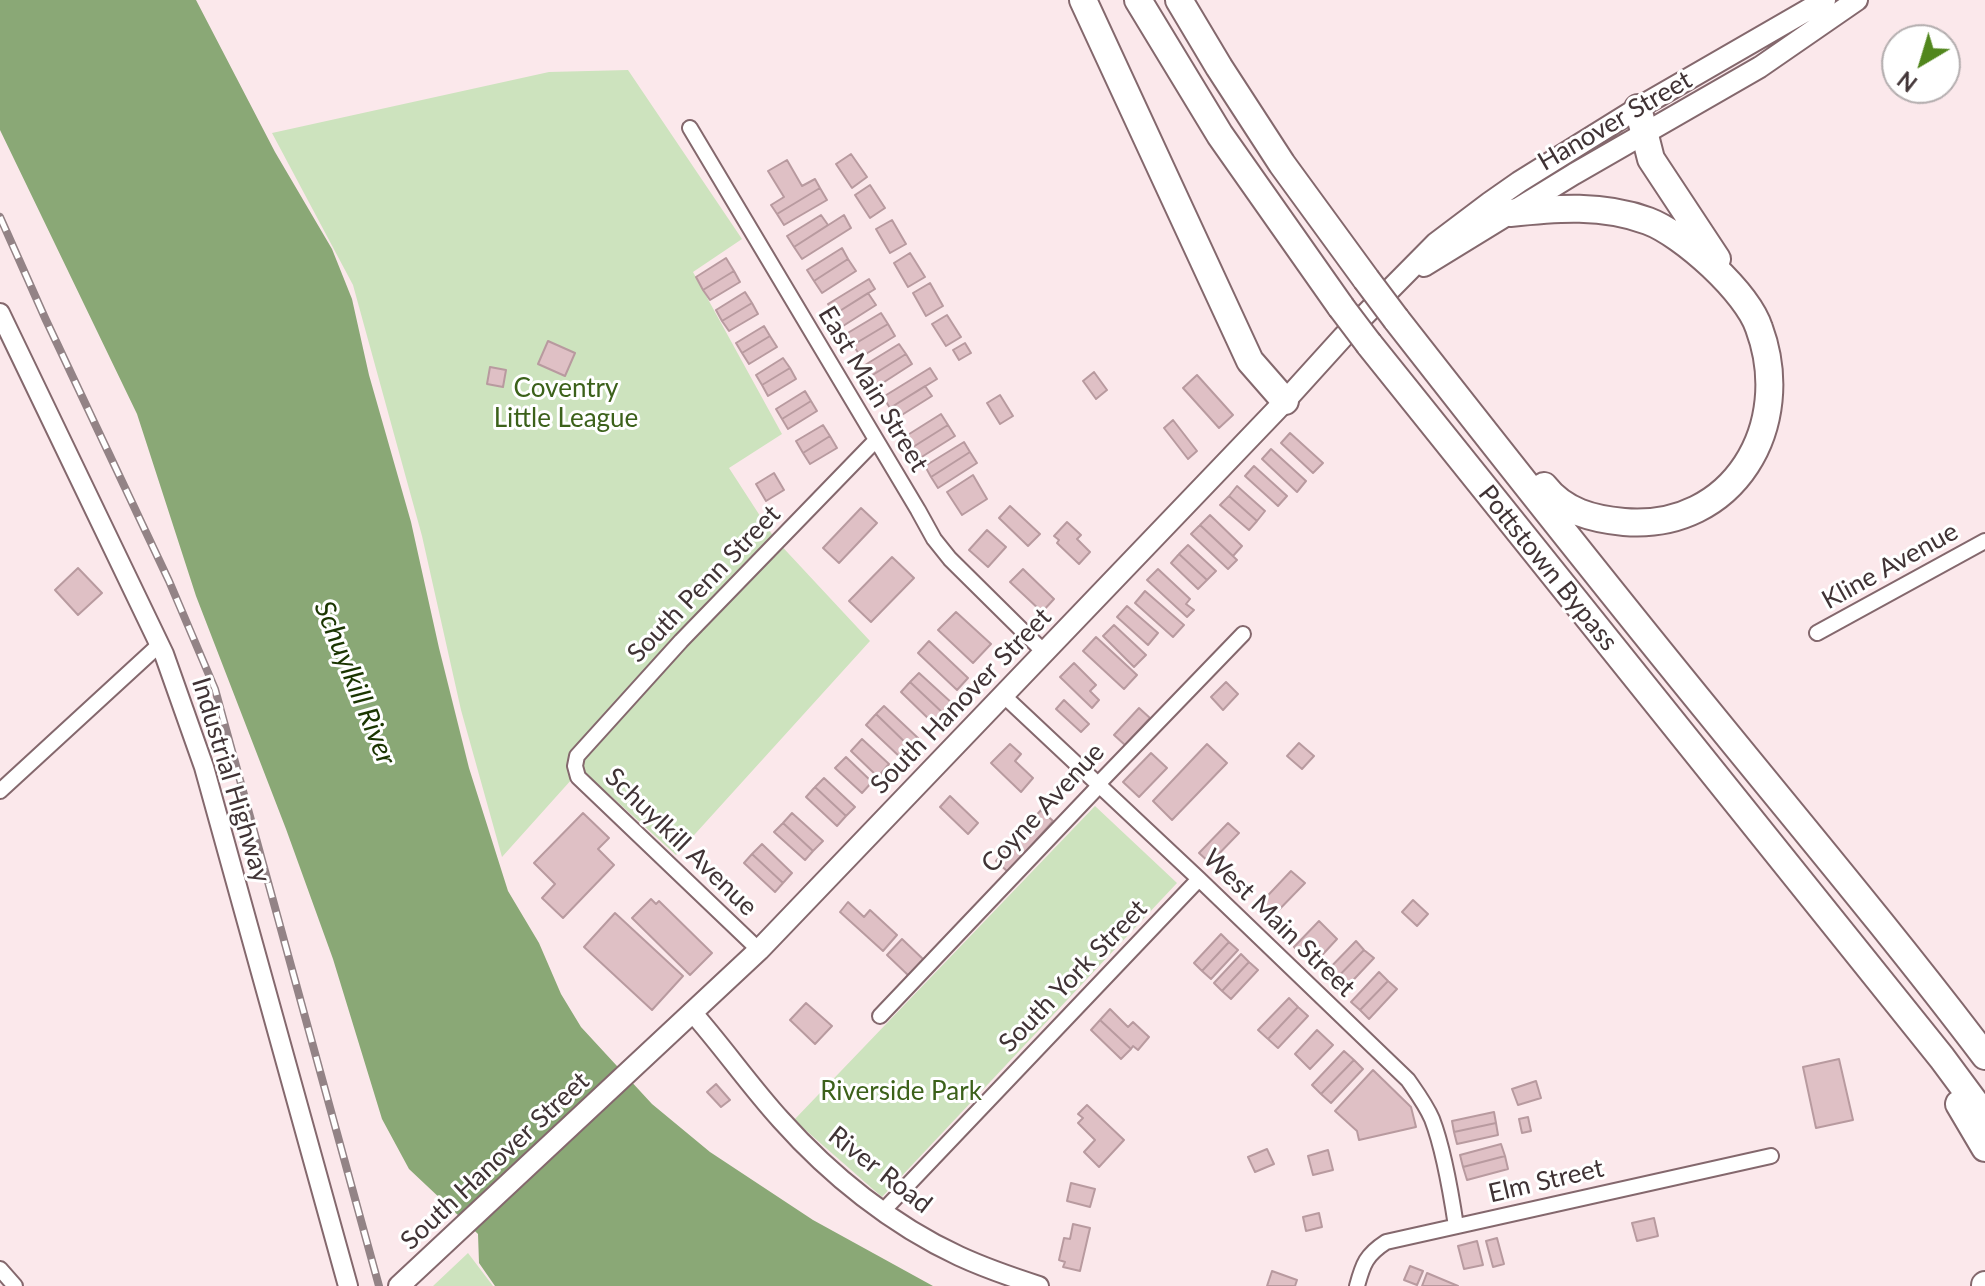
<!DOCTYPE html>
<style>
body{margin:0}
#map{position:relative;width:1985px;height:1286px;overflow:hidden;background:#fbe8eb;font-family:Lato,sans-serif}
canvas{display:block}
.north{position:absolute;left:1881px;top:24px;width:80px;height:80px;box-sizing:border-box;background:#fff;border:2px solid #b3adae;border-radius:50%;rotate:218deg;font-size:22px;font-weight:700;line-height:32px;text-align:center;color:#403335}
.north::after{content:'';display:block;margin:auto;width:28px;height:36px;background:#51861d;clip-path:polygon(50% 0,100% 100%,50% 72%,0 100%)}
</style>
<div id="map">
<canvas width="1985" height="1286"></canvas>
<div class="north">N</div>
</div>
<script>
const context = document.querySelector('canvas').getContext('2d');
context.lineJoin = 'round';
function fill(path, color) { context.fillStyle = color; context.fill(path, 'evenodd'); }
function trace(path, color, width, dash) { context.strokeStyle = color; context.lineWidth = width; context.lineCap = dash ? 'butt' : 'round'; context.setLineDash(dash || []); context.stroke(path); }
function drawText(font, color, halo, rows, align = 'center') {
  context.font = font + ' Lato,sans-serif'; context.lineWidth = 6; context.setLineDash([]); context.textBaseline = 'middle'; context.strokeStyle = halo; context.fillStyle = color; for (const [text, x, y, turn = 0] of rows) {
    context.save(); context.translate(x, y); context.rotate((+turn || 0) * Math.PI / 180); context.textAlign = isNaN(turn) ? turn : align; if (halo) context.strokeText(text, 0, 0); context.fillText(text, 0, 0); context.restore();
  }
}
fill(new Path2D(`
 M628,70l114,169 -49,33 89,162 -53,34 46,71 95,102 -194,214 -95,-86 -79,88 -41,-147 -39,-174 -69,-251 -81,-152 277,-61z
 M1095,806l82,77 -295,314 -88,-77z
 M468,1253l25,33h-60z`), '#cde3be');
fill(new Path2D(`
 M0,0h196l79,152 57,97 20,50 17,76 42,147 28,126 30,120 39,123 31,52 22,51 20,33 71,77 58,48 103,68 120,66h-438l-16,-23 -1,-29 -69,-65 -27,-50 -49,-160 -47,-130 -90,-233 -59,-182 -137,-284z`), '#8aa876');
const building = new Path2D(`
 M851,154l16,23 -15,11 -16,-24z
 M787,160l15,26 13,-7 5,9 -43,26 -6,-9 13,-8 -16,-26z
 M870,185l15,23 -15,10 -15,-23z
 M820,188l7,12 -43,25 -7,-11z
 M821,215l7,10 -34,22 -7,-11z
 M844,215l7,13 -49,31 -8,-12z
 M892,220l14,24 -16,9 -14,-24z
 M842,248l6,11 -34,22 -7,-11z
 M910,253l15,24 -17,10 -14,-24z
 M726,258l8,13 -31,19 -7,-13z
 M848,259l8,12 -34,22 -8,-12z
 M734,271l6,11 -30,18 -7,-10z
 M869,279l6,10 -40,25 -7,-10z
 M930,283l13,23 -17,10 -13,-23z
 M745,292l7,11 -30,18 -6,-11z
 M868,293l8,12 -33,21 -8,-12z
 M752,303l6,11 -29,17 -7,-10z
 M881,313l7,11 -35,21 -7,-11z
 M947,315l14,22 -15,9 -14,-22z
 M888,324l7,12 -34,21 -8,-12z
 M764,326l6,10 -28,17 -6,-10z
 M770,336l7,11 -28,17 -7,-11z
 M548,341l27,12 -10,23 -27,-12z
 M965,343l6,10 -12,7 -6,-10z
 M899,344l7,10 -35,22 -6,-11z
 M906,354l6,10 -34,22 -7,-10z
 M783,358l7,10 -28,17 -6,-10z
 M490,367l16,3 -3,17 -16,-3z
 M790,368l6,11 -28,17 -6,-11z
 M930,368l7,11 -47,29 -7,-11z
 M1094,372l13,18 -11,9 -13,-18z
 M1197,375l36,40 -14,13 -36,-40z
 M925,386l7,10 -35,22 -7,-10z
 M805,391l6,10 -29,18 -6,-10z
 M1000,395l13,21 -13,8 -13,-21z
 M811,401l6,10 -29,18 -6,-10z
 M941,414l7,11 -35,22 -7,-11z
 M1173,420l24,31 -9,8 -24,-31z
 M823,425l7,11 -27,17 -7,-12z
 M948,425l7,11 -35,22 -7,-11z
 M1290,433l33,30 -10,10 -32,-30z
 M830,436l7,12 -27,16 -7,-11z
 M964,442l6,10 -39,25 -6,-11z
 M1271,449l35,32 -9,11 -35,-33z
 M970,452l7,11 -39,25 -7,-11z
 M1254,466l33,30 -9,10 -33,-30z
 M774,473l10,17 -18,11 -10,-17z
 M973,475l14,24 -25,16 -15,-23z
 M1237,486l28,25 -8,10 -28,-25z
 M1229,496l28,25 -8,9 -29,-25z
 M1010,506l30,28 -12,12 -29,-28z
 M861,508l16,15 -38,40 -16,-15z
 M1210,515l32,31 -9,10 -33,-31z
 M1067,522l14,13 -4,4 13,13 -11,12 -22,-21 2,-3 -5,-4z
 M1200,525l37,35 -9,9 -37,-35z
 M987,530l19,17 -18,20 -19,-17z
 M1188,545l28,26 -9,9 -28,-26z
 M1179,554l28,26 -9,9 -27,-26z
 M892,557l22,21 -43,44 -22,-21z
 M78,568l24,25 -24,22 -23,-25z
 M1023,569l31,30 -12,13 -32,-30z
 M1158,569l32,30 -4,5 8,6 -7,7 -40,-37z
 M1145,591l39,34 -11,12 -38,-34z
 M1127,606l31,27 -10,12 -31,-28z
 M956,612l35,32 -18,19 -35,-33z
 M1114,625l32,30 -12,12 -31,-31z
 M1096,637l41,38 -13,14 -41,-38z
 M929,641l39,37 -11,12 -39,-37z
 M1074,663l22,22 -6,6 9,9 -7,8 -32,-31z
 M919,673l34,31 -9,10 -34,-32z
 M910,682l34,32 -10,10 -33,-32z
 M1226,682l12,12 -15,16 -12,-13z
 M1064,700l25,24 -8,8 -25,-23z
 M884,706l34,32 -8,9 -34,-33z
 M1139,708l11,10 -25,27 -11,-10z
 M876,714l34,33 -10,10 -34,-32z
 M862,739l27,25 -11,13 -27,-26z
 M1299,743l15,13 -12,13 -15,-13z
 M1010,744l11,10 -6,7 18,17 -12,14 -30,-29z
 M1207,744l20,19 -55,57 -19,-19z
 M1151,753l16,15 -28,29 -16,-15z
 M846,757l26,25 -10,11 -27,-25z
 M824,778l31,29 -9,9 -31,-29z
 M815,787l31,29 -9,10 -31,-29z
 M950,796l28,27 -10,11 -28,-27z
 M1041,810l12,11 -45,51 -12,-11z
 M583,813l26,25 -11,11 16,16 -51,53 -21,-20 13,-14 -21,-21z
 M792,813l31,28 -10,10 -30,-28z
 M783,823l30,28 -8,9 -31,-28z
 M1228,823l11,10 -29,30 -11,-10z
 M762,844l30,29 -9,10 -31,-29z
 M752,854l31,29 -8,9 -31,-29z
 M1291,871l14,12 -36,37 -13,-12z
 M651,899l5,5 3,-3 53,52 -22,22 -58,-57z
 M1413,900l15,14 -11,12 -15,-14z
 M848,902l16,15 6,-7 27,25 -14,16 -43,-39z
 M615,913l68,63 -31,34 -68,-63z
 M1319,921l18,18 -24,26 -19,-18z
 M1221,934l8,8 -27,29 -8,-8z
 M902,939l22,21 -15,16 -22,-21z
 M1356,941l8,9 -33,34 -8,-9z
 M1229,942l9,8 -27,29 -9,-8z
 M1364,950l10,8 -33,35 -10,-9z
 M1241,954l8,8 -27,29 -8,-8z
 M1249,962l9,8 -27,29 -9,-8z
 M1379,972l9,9 -28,29 -9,-8z
 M1388,981l9,8 -28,30 -9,-9z
 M1289,998l9,9 -30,32 -10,-9z
 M806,1003l26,23 -17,18 -25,-24z
 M1298,1007l10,9 -30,32 -10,-9z
 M1110,1009l18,18 5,-5 16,15 -11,13 -5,-4 -2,3 -31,-29z
 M1100,1020l31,29 -10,10 -30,-29z
 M1317,1030l16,15 -23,24 -15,-15z
 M1344,1051l10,9 -33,34 -9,-9z
 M1839,1059l14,61 -37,8 -13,-61z
 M1354,1060l9,9 -32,34 -10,-9z
 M1373,1070l38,37 5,20 -57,13 -2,-9 -22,-20z
 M1536,1081l5,17 -23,7 -6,-16z
 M716,1084l14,16 -9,7 -14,-15z
 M1087,1105l37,35 -25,27 -15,-15 11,-12 -17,-17 5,-5 -5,-4z
 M1494,1112l2,11 -42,9 -2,-11z
 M1528,1117l3,14 -9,2 -3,-14z
 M1496,1123l2,12 -41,9 -3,-12z
 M1501,1144l4,12 -42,11 -3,-12z
 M1267,1149l7,15 -19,8 -7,-15z
 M1328,1150l5,20 -20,5 -5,-19z
 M1505,1156l3,13 -41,11 -4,-13z
 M1071,1183l24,6 -5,18 -23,-6z
 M1319,1213l3,14 -16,4 -3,-14z
 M1654,1218l4,18 -21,5 -5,-18z
 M1073,1224l17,4 -10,43 -17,-4 2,-5 -6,-2 5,-22 6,1z
 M1497,1238l7,26 -11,3 -7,-26z
 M1477,1241l6,24 -19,4 -6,-23z
 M1410,1266l13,5 -6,14 -13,-5z
 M1272,1271l25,9 -2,6h-28z
 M1427,1273l31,13h-36z`);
fill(building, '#dfc0c5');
trace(building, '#b89a9f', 2);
const minor = new Path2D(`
 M690,128l228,382 16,29 16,20 94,93
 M1817,633l168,-92
 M1003,695l196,184 209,201c9,13 18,25 24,39 12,31 19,74 24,107
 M0,791l159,-146
 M759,950l-181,-173 -3,-11 2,-10 104,-115 195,-201
 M880,1016l216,-227 6,-9 141,-146
 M883,1211l316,-332
 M0,1269l15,17
 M1357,1286c6,-22 9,-31 29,-44l385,-86`);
const tertiary = new Path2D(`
 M0,313l164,341 40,113 144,519
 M692,1012c31,35 58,74 89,108 49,55 111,105 178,136 26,12 52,21 80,30`);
const secondary = new Path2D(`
 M1424,266l150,-92 186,-107 97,-67
 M399,1286l360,-336 526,-549 58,-64 93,-94 53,-40 30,-21 119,-74 187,-108`);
const motorway = new Path2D(`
 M1083,0l167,361 35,40
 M1138,0l82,135 121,172
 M1179,0l40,67 63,97 84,115
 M1638,108l13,51 66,100
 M1510,213c46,-5 93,-9 138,8 35,13 99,71 111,107 36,97 -25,203 -135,194 -31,-3 -60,-10 -80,-36
 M1396,319c104,133 209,266 316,397 92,113 185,224 273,340
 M1369,344l573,714 43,58
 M1959,1104l26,44
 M1985,1286v-1`);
trace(minor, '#84686d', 18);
trace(tertiary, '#84686d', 22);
trace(secondary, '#84686d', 24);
trace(motorway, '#84686d', 30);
trace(minor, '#fff', 14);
trace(tertiary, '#fff', 18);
trace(secondary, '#fff', 20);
trace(motorway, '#fff', 26);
const rail = new Path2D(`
 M0,217l45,101 124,263 46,108 164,597`);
trace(rail, '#938386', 8);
trace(rail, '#fff', 5, [15]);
const motorwayBridge = new Path2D(`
 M1366,279l30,40
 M1341,307l28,37`);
trace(motorwayBridge, '#84686d', 30, []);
trace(motorwayBridge, '#fff', 26);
drawText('26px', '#403335', '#fff', [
 ["Hanover Street",1615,121,-30],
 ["East Main Street",873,389,59],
 ["Kline Avenue",1890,566,-29],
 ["Pottstown Bypass",1548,568,51],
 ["South Penn Street",704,584,-46],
 ["South Hanover Street",961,701,-46],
 ["Industrial Highway",231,780,73],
 ["Coyne Avenue",1043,808,-47],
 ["Schuylkill Avenue",681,842,44],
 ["West Main Street",1279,923,44],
 ["South York Street",1073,976,-46],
 ["South Hanover Street",495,1161,-43],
 ["River Road",880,1170,38],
 ["Elm Street",1546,1181,-13]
]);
drawText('26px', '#3c611a', '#fff', [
 ["Coventry",566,389],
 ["Little League",566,419],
 ["Riverside Park",901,1092]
]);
drawText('italic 28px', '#1a3500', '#fff', [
 ["Schuylkill River",355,683,68]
]);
</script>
